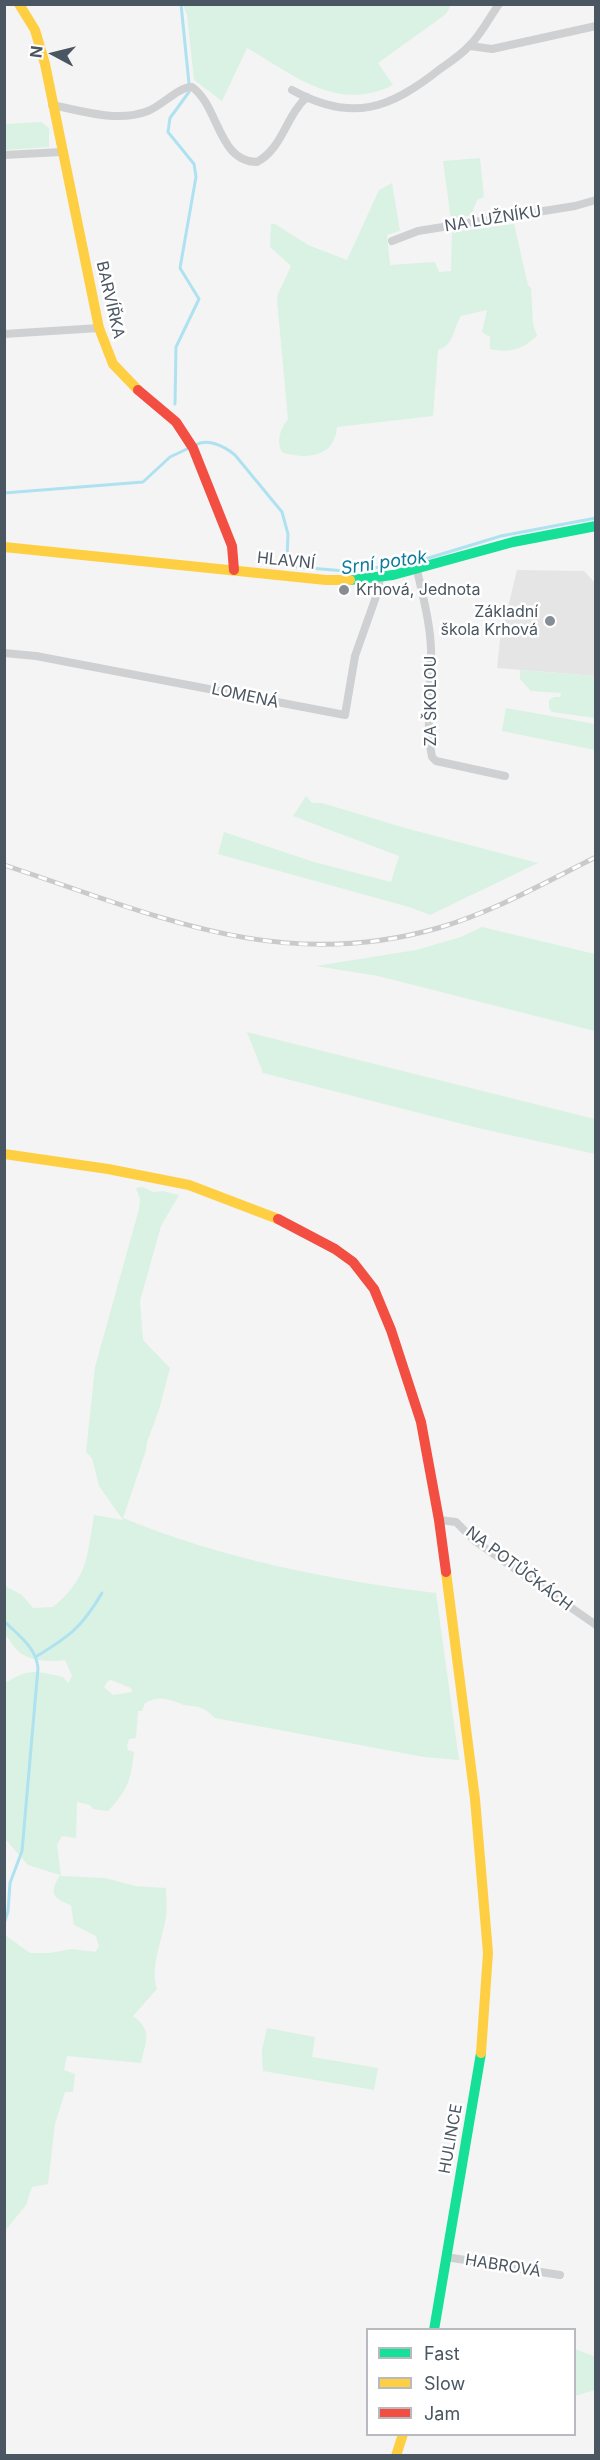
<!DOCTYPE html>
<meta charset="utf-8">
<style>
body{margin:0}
#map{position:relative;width:600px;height:2460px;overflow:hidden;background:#f4f4f4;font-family:Inter,sans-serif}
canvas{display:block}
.frame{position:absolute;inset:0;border:6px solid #4a5661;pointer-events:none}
.legend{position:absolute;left:366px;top:2328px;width:210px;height:108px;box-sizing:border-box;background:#fff;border:2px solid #b7bbc0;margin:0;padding:8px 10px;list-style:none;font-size:18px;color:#4a5661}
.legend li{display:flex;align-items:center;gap:12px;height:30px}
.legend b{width:30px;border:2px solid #b7bbc0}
.north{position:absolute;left:24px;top:24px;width:60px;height:60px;-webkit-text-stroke:4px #fff;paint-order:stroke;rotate:277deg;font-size:16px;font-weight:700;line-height:24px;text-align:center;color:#4a5661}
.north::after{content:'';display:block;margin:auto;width:21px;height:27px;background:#4a5661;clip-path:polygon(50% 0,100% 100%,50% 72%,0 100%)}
</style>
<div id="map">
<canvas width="600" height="2460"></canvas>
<div class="frame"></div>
<ul class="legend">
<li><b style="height:8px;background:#16e098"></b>Fast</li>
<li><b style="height:8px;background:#ffcf43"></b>Slow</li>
<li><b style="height:8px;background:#f24e42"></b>Jam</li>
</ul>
<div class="north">N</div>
</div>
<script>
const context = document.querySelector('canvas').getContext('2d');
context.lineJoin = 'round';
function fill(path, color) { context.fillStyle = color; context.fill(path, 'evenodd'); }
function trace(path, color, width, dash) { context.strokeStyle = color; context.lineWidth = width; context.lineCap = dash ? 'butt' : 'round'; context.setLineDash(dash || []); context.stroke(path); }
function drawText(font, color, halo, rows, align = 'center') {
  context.font = font + ' Inter,sans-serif'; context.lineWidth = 5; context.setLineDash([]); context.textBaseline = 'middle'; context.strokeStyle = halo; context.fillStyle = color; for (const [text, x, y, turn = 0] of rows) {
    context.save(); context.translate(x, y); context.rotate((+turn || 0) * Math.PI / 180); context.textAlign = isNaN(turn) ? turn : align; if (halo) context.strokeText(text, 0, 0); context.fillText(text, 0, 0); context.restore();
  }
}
fill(new Path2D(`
 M517,570l67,1 11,12v93l-98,-8 3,-28z`), '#e6e5e6');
fill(new Path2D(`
 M183,5h268l-5,9 -68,49 15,22c-56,28 -99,-10 -146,-37l-25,53 -28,-21 -7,-65z
 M41,122l8,6v19l-44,3v-26z
 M480,158l4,39 -7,3 -6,15 -20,5 -8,-59z
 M392,183l8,48 -13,4 3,30 45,-3 4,10 12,-1 1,-39 62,-8 14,61 3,3 2,36 4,12c-15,14 -28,17 -47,13v-12l-8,-5 5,-22 -26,6c-8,12 -6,29 -23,34l-5,66 -96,11c-3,31 -29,32 -54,26 -8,-11 -2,-25 5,-34l-11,-119 1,-6 13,-28 -21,-19 1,-23h4l33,21 39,15 32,-70z
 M520,670l75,6v42l-43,-6 -3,-4v-8l5,-3h6l1,-4 -30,-2 -11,-12z
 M506,708l89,16v26l-93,-19z
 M306,796l6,7h10l83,25 133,35 -108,52 -21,-8 -191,-53 6,-22 90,30 77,20 8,-26 -106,-40z
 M482,927l113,27v77l-217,-55 -62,-10 100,-16 45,-13z
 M247,1032l348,87v35l-117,-26 -215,-55z
 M143,1187l10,5 10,-1 16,4 -18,31 -21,75 3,39 27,28 -11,42 -12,32 -1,8 -23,68c100,41 206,62 313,75l23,167 -35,-3 -209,-39c-17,-17 -19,-8 -36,-15 -13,-5 -21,-7 -34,0l-3,8h-4l-2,27 -7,1 -2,6 1,5 6,2c-3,28 -6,38 -26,59l-15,-2 -3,-4 -13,-3 -1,36 -14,-2 -5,9 4,31 44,2 30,8 31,2c0,11 2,23 -1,34 -4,21 -15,46 -8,67l-24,27c21,15 12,27 8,47l-74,-7 -3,14 11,4 -2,18h-8l-10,32 -7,60 -16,3 -6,18 -21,26v-296l25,18h20l22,-4 23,3 4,-5 -3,-11 -22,-11 -3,-20c-19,-7 -22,-12 -11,-30l-32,-10 -23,-26v-156c25,-15 30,-12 58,-6l5,6 4,-7 -7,-16c-15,2 -36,2 -48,-10 -5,-5 -7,-11 -12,-15v-49l17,9 11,13 20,-1c35,-29 34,-50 41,-92l29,5 -24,-34 -7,-28 -6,-6 9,-85 44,-158 1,-10 -4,-11zM111,1680l20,8 1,4 -19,3 -9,-8 4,-6z
 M267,2028l48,9 -3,20 66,11 -4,22 -111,-19 -1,-21z
 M575,2349l21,8 -1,33 -20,6z`), '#d9f2e3');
trace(new Path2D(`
 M181,4l8,80
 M175,404l1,-57 23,-48 -19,-31 16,-91 -2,-13 -26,-32 2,-14 19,-26
 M195,445c13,-7 29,1 40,10l47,57 6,22 -1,25 10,8 48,4 47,-5 30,-6 79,-24 95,-18
 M4,493l139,-11 27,-25 19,-9
 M4,1621c15,15 32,26 34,47l-16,183 -12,32 -2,28 -4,13
 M37,1656c33,-20 45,-29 65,-63`), '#aee2f0', 3);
trace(new Path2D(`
 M470,46l22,3 104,-23
 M292,90c60,33 98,19 148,-21 10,-7 21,-14 29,-23 12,-11 20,-28 30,-42
 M52,105c31,6 65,18 96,6 15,-6 30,-24 44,-24 27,19 26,75 65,75 26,-14 29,-47 50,-65
 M4,155l57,-3
 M392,241l26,-10 157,-25 21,-6
 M4,334l95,-6
 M417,570c6,27 13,52 14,79 1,36 -6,72 1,108l4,4 69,15
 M4,653l32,3 309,59 10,-59 23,-65 2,-13
 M439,1520l17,2 19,19 121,84
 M446,2257l114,18`), '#ced0d2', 8);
trace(new Path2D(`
 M350,580l43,-5 120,-33 83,-16
 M434,2330l47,-277`), '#16e098', 10);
trace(new Path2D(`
 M19,4l16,26 10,34 54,264 14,36 25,26
 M4,547l322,33h24
 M4,1154l104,15 81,16 89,34
 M446,1572l29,227 13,154 -7,100
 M396,2456l7,-22`), '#ffcf43', 10);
trace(new Path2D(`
 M138,390l38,32 17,26 39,98 2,24
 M278,1219l57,30 18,13 21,27 17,41 30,92 18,98 7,52`), '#f24e42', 10);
const rail = new Path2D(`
 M4,865c149,49 274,109 434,63 55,-16 106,-45 158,-71`);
trace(rail, '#c9cacc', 5);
trace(rail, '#fff', 3, [9]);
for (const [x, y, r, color] of [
 [344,590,6,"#868d94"],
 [550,621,6,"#868d94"]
]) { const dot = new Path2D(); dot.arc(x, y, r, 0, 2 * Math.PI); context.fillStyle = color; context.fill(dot); trace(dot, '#fff', 2); }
drawText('16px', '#4a5661', '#fff', [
 ["NA LUŽNÍKU",493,219,-9],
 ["BARVÍŘKA",110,300,77],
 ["HLAVNÍ",286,561,6],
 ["LOMENÁ",245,696,12],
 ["ZA ŠKOLOU",431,701,-90],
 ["NA POTŮČKÁCH",519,1569,37],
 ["HULINCE",451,2139,-80],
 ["HABROVÁ",503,2266,9]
]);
drawText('16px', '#4a5661', '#fff', [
 ["Krhová, Jednota",356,590],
 ["Základní",538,612,"right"],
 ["škola Krhová",538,630,"right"]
], 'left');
drawText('italic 18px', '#0c7c9b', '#fff', [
 ["Srní potok",384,563,-8]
]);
</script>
